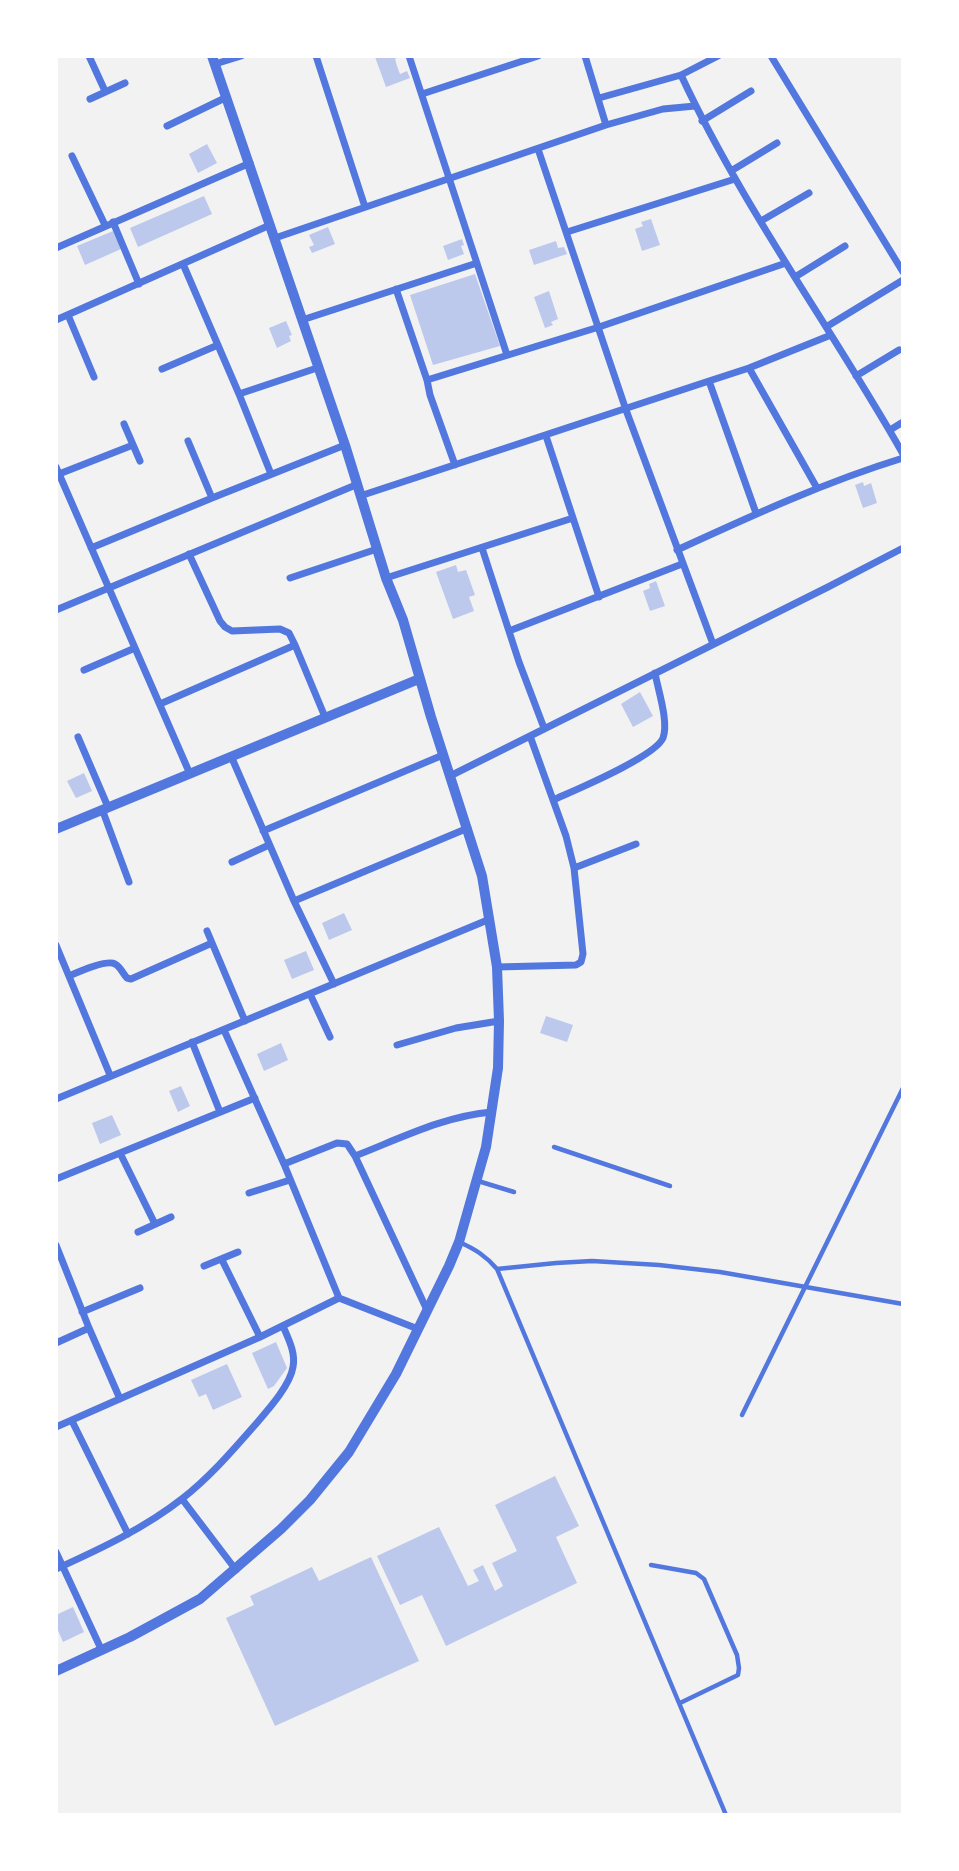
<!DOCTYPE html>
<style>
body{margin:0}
#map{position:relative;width:959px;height:1871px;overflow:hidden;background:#f2f2f2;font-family:"Crimson Pro",serif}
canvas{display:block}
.frame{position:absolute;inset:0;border:58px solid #fff;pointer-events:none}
</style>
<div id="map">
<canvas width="959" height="1871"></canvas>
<div class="frame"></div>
</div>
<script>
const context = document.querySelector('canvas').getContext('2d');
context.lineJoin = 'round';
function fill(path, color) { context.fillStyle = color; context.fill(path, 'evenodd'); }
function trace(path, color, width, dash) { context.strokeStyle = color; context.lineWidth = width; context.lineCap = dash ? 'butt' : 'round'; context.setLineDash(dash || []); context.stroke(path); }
fill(new Path2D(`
 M379,56h22l-6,3 2,7 3,8 7,-3 3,7 -24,9 -11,-30z
 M207,144l10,19 -19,10 -9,-19z
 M204,196l8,18 -74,33 -8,-19z
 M651,219l9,26 -18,6 -7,-22 8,-3 -2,-4z
 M328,227l7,17 -23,9 -3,-6 5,-2 -5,-10z
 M113,231l8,18 -36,16 -8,-19z
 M462,239l2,6 -3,1 3,8 -16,6 -5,-14z
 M556,241l2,7 6,-1 3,7 -33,11 -5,-15z
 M475,274l25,72 -67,19 -23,-70z
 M549,291l9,28 -7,3 2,3 -8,3 -11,-31z
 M286,321l6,14 -3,1 2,5 -14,7 -8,-20z
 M863,482l1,4 7,-3 6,20 -14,5 -8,-23z
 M456,565l2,7 8,-2 9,25 -6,2 5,14 -21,8 -17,-47z
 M656,581l9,25 -15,5 -7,-20 7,-3 -1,-4z
 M640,692l13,24 -20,11 -12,-23z
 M84,773l8,18 -16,7 -9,-17z
 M344,913l8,17 -23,10 -7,-17z
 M306,951l8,19 -22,9 -8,-19z
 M546,1016l27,9 -6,17 -27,-9z
 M281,1043l7,17 -24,11 -7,-17z
 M181,1086l9,20 -12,6 -9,-21z
 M112,1115l9,20 -21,9 -8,-21z
 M276,1342l11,26 -13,18 -6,3 -16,-36z
 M227,1364l15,33 -29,13 -7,-16 -7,3 -8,-17z
 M555,1476l24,50 -23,11 21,46 -131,63 -24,-51 -22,10 -23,-49 62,-29 29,59 11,-5 -6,-11 10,-5 12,26 8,-5 -11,-23 25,-12 -22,-46z
 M371,1557l48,104 -144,65 -49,-108 28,-13 -4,-9 62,-29 7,14z
 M73,1607l11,25 -21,10 -7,-16v-11z`), '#bdc9ec');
trace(new Path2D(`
 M554,1147l116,39
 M478,1181l36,11
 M459,1242c16,7 27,14 38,27l229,546
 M497,1269l59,-6 36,-2 67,4 61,7 183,32
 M742,1415l161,-327
 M651,1565l45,8 8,6 33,76 2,13 -1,7 -58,28`), '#5277de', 4.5);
trace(new Path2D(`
 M89,56l16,35
 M316,56l49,151
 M409,56l98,299
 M585,56l21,69
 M771,56l132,216
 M215,64l26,-8
 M681,75c62,133 150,252 222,379
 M422,94l116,-38
 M599,98l82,-23 37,-19
 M90,99l35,-16
 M702,121l49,-30
 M167,126l60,-29
 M538,149l88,261 87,234
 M72,156l33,69
 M731,171l46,-28
 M761,221l48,-28
 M113,222l26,62
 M567,232l168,-53
 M275,238l331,-113 57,-16 32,-3
 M56,248l194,-85
 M183,264l56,130 78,-26
 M795,277l50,-31
 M396,289l31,91
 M68,315l26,62
 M56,320l214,-95
 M302,320l175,-57
 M826,327l77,-47
 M749,368l68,120
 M162,369l56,-24
 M856,376l43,-26
 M709,381l47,132
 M239,394l32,80
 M124,424l16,37
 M890,430l13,-8
 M546,436l53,161
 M188,441l24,57
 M455,465l-25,-70 -3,-15 172,-53 187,-64
 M56,467l134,307
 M59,474l74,-29
 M360,496l349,-115 40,-13 82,-33
 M91,548l121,-50 133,-53
 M482,548l37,114 25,66
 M677,550c74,-34 148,-68 226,-92
 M189,554l31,67 5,6 7,4 48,-2 9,4 6,12
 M290,578l87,-29
 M386,578l187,-60
 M56,610l302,-126
 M509,631l173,-67
 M84,670l51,-22
 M160,704l135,-59 30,72
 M78,737l30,70
 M231,756l63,145 40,83
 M450,776l378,-189 75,-39
 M553,800c22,-10 102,-43 110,-62 6,-16 -5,-48 -8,-65
 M102,809l27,73
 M263,831l180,-76
 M232,862l37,-17
 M574,868l62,-24
 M294,901l174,-73
 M207,931l38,90
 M56,945l54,130
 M497,967l79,-2 5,-3 2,-8 -9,-86 -8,-32 -36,-100
 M69,976c9,-4 38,-17 46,-12 5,2 8,10 12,14l4,1 81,-36
 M310,994l20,43
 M224,1030l60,134 55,134 79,31
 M192,1042l28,70
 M397,1045l59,-17 43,-7
 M56,1099l434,-180
 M120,1153l35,71
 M355,1156c44,-17 89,-40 137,-44
 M284,1164l53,-21 10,1 8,12 72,154
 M56,1179l199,-81
 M249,1193l41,-13
 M138,1232l33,-15
 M56,1245l33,83 31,71
 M222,1260l38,77
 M204,1266l34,-14
 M82,1312l58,-24
 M56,1343l33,-15
 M72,1421l56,113
 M56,1427l204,-90 79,-39
 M182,1499l54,71
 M56,1552l46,99
 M56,1569c44,-20 89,-41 127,-71 27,-21 49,-47 72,-73 12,-14 35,-39 38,-58 3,-14 -5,-29 -10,-41`), '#5277de', 7);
trace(new Path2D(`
 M56,829l363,-150
 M56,1671l74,-34 70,-38 81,-70 29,-29 39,-48 47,-78 53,-108 10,-24 27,-95 12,-79 1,-47 -2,-54 -15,-91 -51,-159 -28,-97 -17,-42 -41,-133 -133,-389`), '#5277de', 10);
</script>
